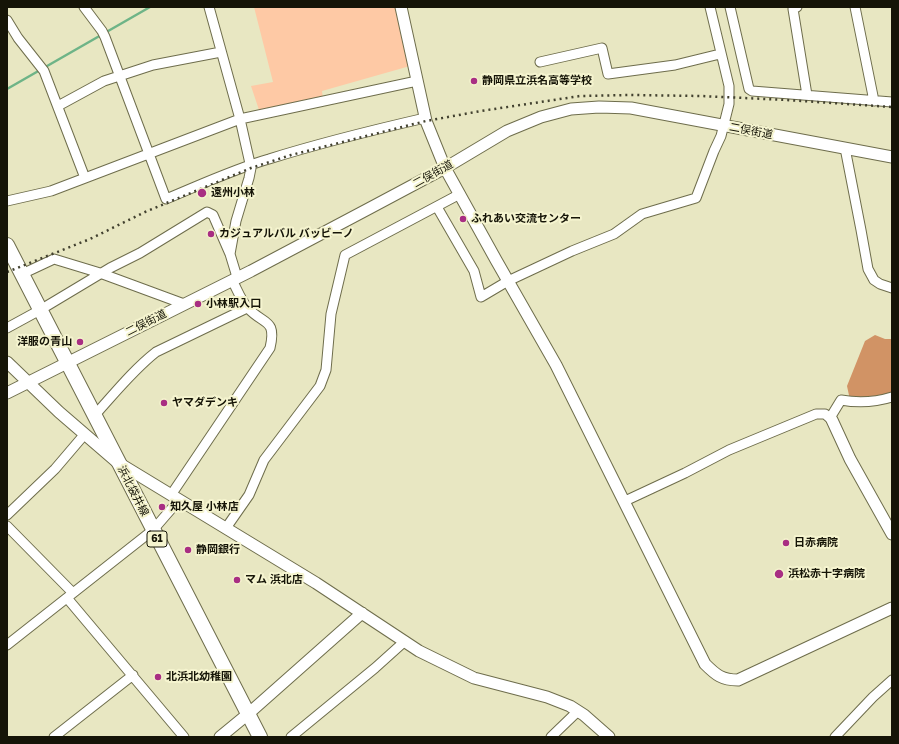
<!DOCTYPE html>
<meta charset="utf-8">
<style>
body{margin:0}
#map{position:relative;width:899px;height:744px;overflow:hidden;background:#e8e7c2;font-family:"Golos Text",sans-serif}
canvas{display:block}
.frame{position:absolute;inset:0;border:8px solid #151407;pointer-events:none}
</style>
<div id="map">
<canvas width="899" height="744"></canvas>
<div class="frame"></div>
</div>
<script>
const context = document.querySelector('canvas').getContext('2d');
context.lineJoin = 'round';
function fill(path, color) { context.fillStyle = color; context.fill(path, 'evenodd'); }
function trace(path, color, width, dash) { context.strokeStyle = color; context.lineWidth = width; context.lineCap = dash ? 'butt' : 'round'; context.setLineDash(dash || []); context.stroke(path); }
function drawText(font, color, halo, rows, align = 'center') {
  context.font = font + ' "Golos Text","Noto Sans JP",sans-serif'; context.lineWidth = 4; context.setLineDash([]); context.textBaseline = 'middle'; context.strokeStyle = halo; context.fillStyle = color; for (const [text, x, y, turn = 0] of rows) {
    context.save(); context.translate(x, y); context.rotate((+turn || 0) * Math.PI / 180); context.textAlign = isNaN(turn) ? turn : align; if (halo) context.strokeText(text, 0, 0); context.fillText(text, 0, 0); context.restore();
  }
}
fill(new Path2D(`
 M254,7h142l14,59 -88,25 1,8 -63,14 -9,-27 22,-4z`), '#fec9a5');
fill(new Path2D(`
 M875,335l10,4h7v61l-18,6 -24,-6 -3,-14 18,-45z`), '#d19365');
trace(new Path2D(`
 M7,89l143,-82`), '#6eb487', 2.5);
const minor = new Path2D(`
 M84,7l18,24 3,6 61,162c34,-14 68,-30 103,-40 51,-16 104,-29 156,-41
 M209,7l31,112 11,49 -2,10 -13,43 -6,33 7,23
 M730,7l19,82 3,2 140,11
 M797,7l-4,2 14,86
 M855,7l19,94
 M7,20l11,18 26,33 41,107
 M540,62l62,-14 6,26 67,-9 45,-11
 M58,106l46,-25 49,-16 68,-13
 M845,148l16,82 7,39 6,11 6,4 12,4
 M7,201l44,-10 189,-72 177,-38
 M437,207l37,64 7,26 27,-16 64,-30 42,-17 28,-20 54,-16 18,-47 7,-15 8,-32v-18l-19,-79
 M22,274l32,-15 46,14 84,31
 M7,328l33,-18 70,-42 30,-15 67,-41 6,3 17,39
 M94,416c20,-22 39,-46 62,-64l91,-44
 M830,418l11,-18c16,3 35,2 51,-3
 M171,495l99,-147c7,-30 -7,-23 -22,-40 -7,-7 -11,-19 -16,-28
 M625,501l60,-28 44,-23 87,-36h9l7,6
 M7,515l48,-46 29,-34
 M7,526l66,67
 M226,528l23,-33 15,-35 56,-74 6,-16 5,-56 14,-59 115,-61
 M67,598l117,139
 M7,645l146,-115 26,-30
 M54,737l79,-62
 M291,737l84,-69 30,-27
 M551,737l27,-26
 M835,737l38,-40 19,-17`);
const tertiary = new Path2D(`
 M401,7l25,114 19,47 51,92 60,105 149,299c11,11 17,16 33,16l154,-72
 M7,362l52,50 58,50 199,121 103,68 55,27 73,19 23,9 14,9 25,22
 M7,393l244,-122 119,-63 75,-40 62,-37 34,-14 30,-8 28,-2 32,1 261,49
 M832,420l18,39 42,75
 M220,737l28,-23 114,-101`);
const primary = new Path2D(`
 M7,245l253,492`);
trace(minor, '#6e6d4c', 11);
trace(tertiary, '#6e6d4c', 13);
trace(primary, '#6e6d4c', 16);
trace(minor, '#fff', 9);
trace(tertiary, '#fff', 11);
trace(primary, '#fff', 14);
trace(new Path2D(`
 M7,272l83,-33 55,-27 106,-44 40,-13 135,-34 55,-10 99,-15 51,-1 70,1 86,4 105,7`), '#42412f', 2.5, [2, 4]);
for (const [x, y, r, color] of [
 [474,81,4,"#a82e83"],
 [202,193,5,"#a82e83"],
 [463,219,4,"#a82e83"],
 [211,234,4,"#a82e83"],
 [198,304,4,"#a82e83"],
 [80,342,4,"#a82e83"],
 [164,403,4,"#a82e83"],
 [162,507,4,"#a82e83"],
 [786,543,4,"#a82e83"],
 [188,550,4,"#a82e83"],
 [779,574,5,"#a82e83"],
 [237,580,4,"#a82e83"],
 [158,677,4,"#a82e83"]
]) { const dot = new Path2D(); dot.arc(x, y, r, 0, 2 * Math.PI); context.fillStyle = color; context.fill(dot); trace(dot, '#f5f4cf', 1.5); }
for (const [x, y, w] of [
 [157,539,20]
]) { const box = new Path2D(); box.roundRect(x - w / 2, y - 8, w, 16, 3); context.fillStyle = '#f5f4cf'; context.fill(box); trace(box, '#151407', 1); }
drawText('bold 10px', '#151407', null, [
 ["61",157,539]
]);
drawText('bold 11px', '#151407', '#f5f4cf', [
 ["静岡県立浜名高等学校",482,81],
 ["遠州小林",211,193],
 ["ふれあい交流センター",471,219],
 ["カジュアルバル バッビーノ",219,234],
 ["小林駅入口",206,304],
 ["洋服の青山",72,342,"right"],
 ["ヤマダデンキ",172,403],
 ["知久屋 小林店",170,507],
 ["日赤病院",794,543],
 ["静岡銀行",196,550],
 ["浜松赤十字病院",788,574],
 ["マム 浜北店",245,580],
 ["北浜北幼稚園",166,677]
], 'left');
drawText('11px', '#151407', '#f5f4cf', [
 ["二俣街道",751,131,11],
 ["二俣街道",433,174,-29],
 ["二俣街道",146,323,-27],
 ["浜北袋井線",133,491,63]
]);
</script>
